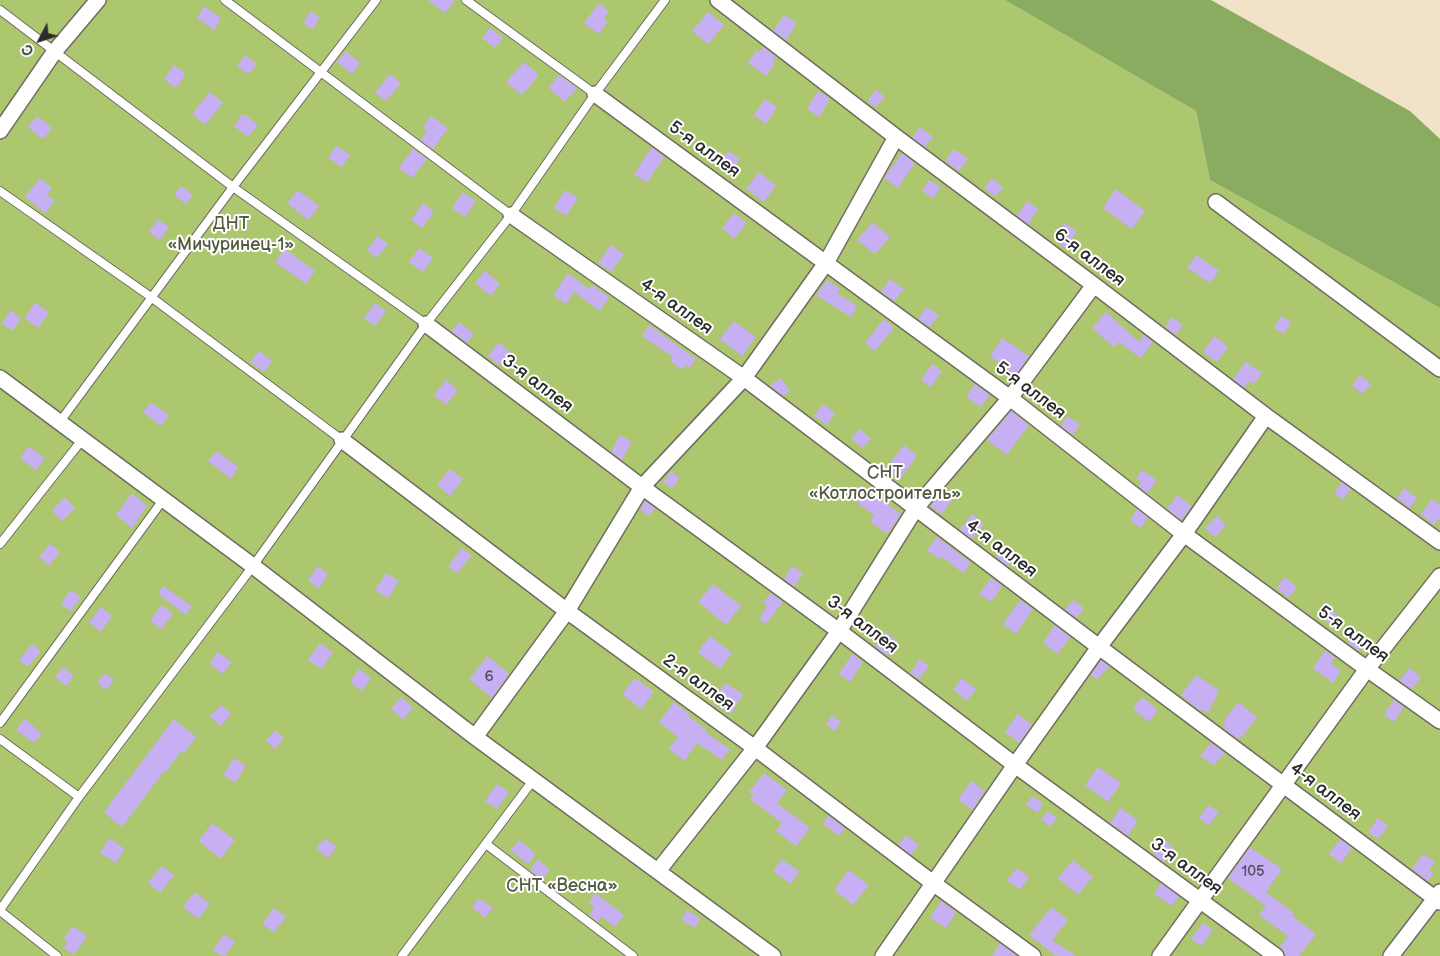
<!DOCTYPE html>
<meta charset="utf-8">
<style>
body{margin:0}
#map{position:relative;width:1440px;height:956px;overflow:hidden;background:#f2e2c7;font-family:"Balsamiq Sans",sans-serif}
canvas{display:block}
.north{position:absolute;left:15px;top:15px;width:50px;height:50px;-webkit-text-stroke:4px #fff;paint-order:stroke;rotate:230deg;font-size:14px;font-weight:700;line-height:20px;text-align:center;color:#2b2b2b}
.north::after{content:'';display:block;margin:auto;width:18px;height:22px;background:#2b2b2b;clip-path:polygon(50% 0,100% 100%,50% 72%,0 100%)}
</style>
<div id="map">
<canvas width="1440" height="956"></canvas>
<div class="north">С</div>
</div>
<script>
const context = document.querySelector('canvas').getContext('2d');
context.lineJoin = 'round';
function fill(path, color) { context.fillStyle = color; context.fill(path, 'evenodd'); }
function trace(path, color, width, dash) { context.strokeStyle = color; context.lineWidth = width; context.lineCap = dash ? 'butt' : 'round'; context.setLineDash(dash || []); context.stroke(path); }
function drawText(font, color, halo, rows, align = 'center') {
  context.font = font + ' "Balsamiq Sans",sans-serif'; context.lineWidth = 4; context.setLineDash([]); context.textBaseline = 'middle'; context.strokeStyle = halo; context.fillStyle = color; for (const [text, x, y, turn = 0] of rows) {
    context.save(); context.translate(x, y); context.rotate((+turn || 0) * Math.PI / 180); context.textAlign = isNaN(turn) ? turn : align; if (halo) context.strokeText(text, 0, 0); context.fillText(text, 0, 0); context.restore();
  }
}
fill(new Path2D(`
 M0,0h1005l191,111 14,69 230,128v648h-1440z`), '#acc76d');
fill(new Path2D(`
 M1005,0h206l199,111 30,28v169l-230,-128 -14,-69z`), '#89ac60');
fill(new Path2D(`
 M428,0h27l-10,13z
 M599,3l10,9 -6,7 5,3 -10,12 -14,-11z
 M204,6l17,12 -7,12 -17,-12z
 M311,11l9,7 -8,11 -9,-6z
 M708,12l16,13 -16,19 -16,-13z
 M784,15l13,8 -11,17 -13,-9z
 M490,28l13,10 -8,10 -13,-10z
 M763,47l13,9 -3,5 2,2 -9,13 -18,-13 9,-13 3,2z
 M346,51l14,12 -8,11 -15,-12z
 M245,55l12,9 -9,10 -11,-8z
 M524,62l15,13 -17,20 -16,-13z
 M174,65l12,9 -10,14 -12,-9z
 M390,74l11,9 -15,18 -11,-8z
 M559,75l18,13 -12,14 -16,-14z
 M876,90l9,7 -9,10 -9,-6z
 M818,91l12,8 -11,18 -12,-8z
 M210,92l13,11 -18,22 -13,-11z
 M765,99l12,8 -11,17 -12,-9z
 M241,115h5l12,10 -10,12 -14,-11z
 M37,116l15,12 -9,11 -15,-12z
 M431,116l17,12 -15,21 -13,-9 7,-9 -4,-4z
 M920,127l13,10 -8,10 -13,-9z
 M336,146l14,9 -8,12 -14,-9z
 M652,147l12,10 -17,26 -13,-9z
 M413,149l14,10 -15,19 -13,-10z
 M954,149l14,10 -9,12 -14,-10z
 M728,151l12,8 -10,14 -12,-8z
 M902,153l13,10 -17,25 -14,-10z
 M759,172l17,13 -12,17 -18,-13z
 M40,178l12,10 -5,7 8,6 -10,12 -20,-16z
 M992,178l11,9 -7,10 -12,-9z
 M929,180l12,7 -7,11 -12,-7z
 M181,186l12,9 -7,9 -12,-9z
 M1116,189l29,22 -13,18 -29,-21z
 M298,190l21,16 -11,14 -21,-17z
 M565,190l13,8 -12,18 -12,-8z
 M463,192l13,9 -11,16 -13,-9z
 M1027,201l11,8 -10,15 -11,-8z
 M423,203l11,9 -12,16 -11,-8z
 M734,213l13,10 -13,16 -12,-11z
 M158,219l11,8 -9,13 -11,-8z
 M873,222l17,15 -15,17 -18,-14z
 M1065,223l12,9 -12,16 -12,-9z
 M378,236l10,8 -11,14 -10,-8z
 M611,245l13,9 -13,18 -13,-9z
 M419,248l14,10 -10,14 -14,-10z
 M285,249l30,22 -9,13 -31,-22z
 M1196,255l23,16 -9,12 -23,-15z
 M485,271l15,13 -9,12 -16,-13z
 M568,273l21,16 3,-4 17,12 -9,14 -26,-19 -8,12 -13,-9z
 M890,279l14,10 -10,12 -13,-9z
 M827,280l13,9 -3,4 20,13 -6,11 -35,-22z
 M35,302l14,11 -11,15 -13,-10z
 M375,303l11,8 -11,15 -11,-8z
 M927,307l12,8 -9,12 -12,-8z
 M11,310l10,9 -9,12 -10,-8z
 M1106,312l33,30 5,-7 9,7 -12,16 -22,-16 -5,5 -22,-19z
 M1281,316l10,6 -7,12 -10,-6z
 M1172,317l11,8 -7,10 -11,-8z
 M884,319l10,9 -19,23 -10,-8z
 M734,321l22,16 -14,19 -22,-17z
 M459,322l15,12 -7,9 -16,-12z
 M649,325l47,34 -6,9 -4,-3 -3,5 -13,-9 3,-4 -31,-21z
 M1214,336l14,11 -11,15 -14,-10z
 M1002,338l27,18 -13,19 -26,-19z
 M499,342l11,10 -11,13 -11,-9z
 M259,351l13,10 -8,11 -14,-10z
 M1246,362l16,11 -8,11 -5,-3 -5,7 -11,-9z
 M932,364l10,7 -11,16 -10,-7z
 M1360,375l11,9 -8,10 -11,-8z
 M780,378l10,13 -7,5 -13,-10z
 M446,380l12,10 -12,15 -12,-10z
 M975,384l15,11 -10,12 -14,-11z
 M151,402l18,13 -8,11 -18,-14z
 M823,404l12,9 -8,12 -13,-9z
 M1011,411l18,14 -22,30 -20,-15z
 M1067,416l13,8 -7,11 -12,-9z
 M859,429l12,9 -8,10 -12,-9z
 M620,435l12,7 -10,18 -11,-8z
 M904,445l13,11 -17,23 -14,-10z
 M29,446l16,12 -9,12 -16,-12z
 M217,451l21,16 -7,12 -23,-18z
 M450,469l13,10 -13,17 -13,-11z
 M1142,470l15,10 -10,13 -9,-7 3,-4 -5,-4z
 M671,471l9,7 -8,10 -9,-6z
 M1342,482l9,7 -8,10 -9,-6z
 M861,485l40,29 -14,20 -17,-13 4,-6 -23,-17z
 M1404,488l13,10 -7,10 -13,-10z
 M132,493l15,13 -15,22 -16,-13z
 M941,493l11,7 -10,14 -12,-8z
 M1177,495l15,11 -11,14 -14,-11z
 M64,497l11,11 -13,13 -10,-10z
 M1432,499l8,6v13l-6,7 -13,-11z
 M645,501l10,7 -6,8 -9,-7z
 M1137,509l11,8 -7,11 -11,-7z
 M972,514l12,10 -12,15 -12,-9z
 M1217,516l9,9 -11,12 -10,-9z
 M937,537l34,26 -8,10 -22,-17 -2,3 -12,-9z
 M50,544l10,8 -11,14 -10,-9z
 M1006,546l11,9 -9,11 -11,-8z
 M462,548l10,8 -15,17 -9,-7z
 M318,566l10,8 -9,15 -11,-9z
 M792,566l11,7 -9,14 -10,-8z
 M386,573l13,8 -11,17 -13,-8z
 M1285,577l12,10 -8,11 -13,-10z
 M991,578l11,8 -11,16 -12,-8z
 M713,584l28,22 -15,19 -28,-23z
 M163,586l29,20 -6,9 -28,-21z
 M70,590l11,7 -10,14 -10,-7z
 M771,593l12,9 -17,22 -7,-5 8,-13 -4,-3z
 M1020,600l13,9 -17,25 -13,-10z
 M1073,600l11,8 -7,10 -12,-8z
 M162,605l11,9 -12,15 -11,-9z
 M101,607l11,9 -11,16 -12,-10z
 M1331,610l10,8 -7,10 -11,-9z
 M1055,625l15,12 -12,17 -15,-11z
 M886,632l12,10 -11,14 -12,-10z
 M1354,635l11,7 -6,9 -11,-8z
 M710,636l22,17 -12,16 -22,-17z
 M320,643l13,9 -11,17 -14,-9z
 M32,644l9,7 -13,16 -9,-7z
 M1325,650l10,7 -4,6 10,8 -8,12 -20,-15z
 M218,652l14,10 -10,12 -13,-11z
 M852,654l11,8 -13,20 -11,-8z
 M488,656l21,18 -17,24 -23,-19z
 M920,659l9,7 -10,13 -9,-6z
 M1101,660l8,6 -12,14 -6,-5z
 M63,667l11,9 -8,10 -11,-9z
 M1410,668l11,9 -9,12 -13,-8z
 M359,669l12,9 -9,13 -12,-9z
 M106,673l8,8 -8,9 -9,-8z
 M1196,675l23,15 -10,22 -10,-2 -18,-15z
 M635,678l19,14 -13,17 -19,-15z
 M962,678l14,11 -9,12 -14,-12z
 M725,683l18,11 -12,20 -18,-11z
 M401,697l12,11 -10,12 -12,-11z
 M1142,697l16,13 -9,12 -16,-13z
 M1394,700l10,7 -10,15 -10,-7z
 M674,702l15,12 -1,2 19,14 -2,2 25,17 -8,11 -25,-17 -13,18 -15,-12 9,-12 -19,-15z
 M1238,702l19,15 -14,19h-1l-4,3 -15,-11 3,-4 -3,-2z
 M221,705l10,9 -10,12 -11,-9z
 M1018,714l14,11 -13,18 -14,-11z
 M832,715l9,7 -6,9 -9,-7z
 M25,719l17,15 -8,9 -18,-13z
 M174,719l22,18 -12,16 -3,-2 -15,21 -2,-1 -42,56 -18,-15z
 M275,730l9,8 -9,11 -9,-8z
 M1211,743l14,10 -11,12 -14,-9z
 M234,758l12,8 -11,17 -12,-8z
 M1098,767l23,16 -13,19 -23,-17z
 M764,773l23,17 -10,13 33,25 -14,18 -20,-15 6,-8 -32,-24 4,-4 -5,-3z
 M972,781l13,10 -13,19 -14,-11z
 M497,784l12,8 -12,17 -12,-8z
 M1032,796l11,7 -5,10 -12,-8z
 M1208,805l11,7 -10,13 -10,-7z
 M1120,808l18,12 -10,16 -18,-13z
 M1048,811l9,7 -7,9 -9,-8z
 M828,815l17,13 -6,8 -16,-12z
 M1378,818l10,8 -10,13 -10,-7z
 M212,823l23,17 -15,19 -21,-18z
 M906,835l13,10 -8,10 -13,-10z
 M109,838l16,11 -9,14 -16,-10z
 M325,838l12,9 -9,11 -12,-10z
 M1340,839l12,9 -11,15 -12,-9z
 M519,840l17,14 -8,10 -18,-14z
 M1164,840l10,8 -10,14 -11,-8z
 M1250,847l32,22 -16,23 28,21 -2,3 24,18 -17,22h-14l-1,-4 -4,-5 8,-11 -29,-21 7,-9 -38,-28z
 M1423,854l12,8 -6,8 5,3 -6,8 -16,-12z
 M538,859l12,11 -8,10 -12,-10z
 M782,859l18,13 -10,12 -17,-13z
 M1073,860l20,17 -15,18 -20,-17z
 M162,866l12,9 -14,18 -12,-10z
 M1017,868l12,9 -9,13 -13,-10z
 M849,870l20,15 -16,20 -19,-15z
 M1161,883l18,13 -7,10 -18,-12z
 M195,892l15,12 -12,15 -15,-12z
 M595,893l29,22 -9,12 -14,-11 -3,6 -9,-7 5,-8 -5,-4z
 M479,898l14,10 -8,10 -13,-11z
 M941,901l15,11 -10,16 -16,-10z
 M1052,907l16,13 -16,20 24,16h-20l-27,-21z
 M274,908l12,9 -12,15 -12,-8z
 M687,910l14,9 -7,9 -13,-9z
 M1203,923l10,7 -12,16 -10,-7z
 M73,926l14,10 -13,19 -10,-7 3,-5 -3,-5z
 M224,934l11,8 -10,14h-3l-9,-6z
 M1000,943l17,13h-25z`), '#c7aff3');
const service = new Path2D(`
 M225,0l286,215
 M466,0l129,94
 M0,10l233,177 193,137
 M0,191l151,106 191,143
 M59,423l174,-236 143,-187
 M0,544l82,-104
 M0,723l163,-223
 M0,739l79,58
 M486,844l147,112
 M0,910l79,-113 174,-231 173,-242 85,-109 84,-121 70,-94
 M0,911l57,45
 M402,956l132,-177`);
const minor = new Path2D(`
 M718,0l178,137 198,148 172,131 174,126
 M595,94l415,304 174,136 183,135 73,52
 M0,131l55,-80 43,-51
 M1216,202l224,167
 M511,215l233,163 355,269 341,255
 M426,324l216,163 197,144 176,134 261,191
 M0,378l253,188 222,171 298,219
 M342,440l225,171 188,137 178,135 100,73
 M475,737l92,-126 75,-124 102,-109 82,-115 70,-126
 M658,871l97,-123 84,-117 77,-123 94,-110 84,-113
 M883,956l132,-191 84,-118 85,-113 82,-118
 M1160,956l207,-287 73,-93
 M1391,956l49,-64`);
trace(service, '#716b62', 10);
trace(minor, '#716b62', 18);
trace(service, '#fff', 8);
trace(minor, '#fff', 15);
drawText('15px', '#524c5d', null, [
 ["6",489,677],
 ["105",1253,872]
]);
drawText('18px', '#2b2b2b', '#fff', [
 ["5-я аллея",704,150,36],
 ["6-я аллея",1089,258,37],
 ["4-я аллея",676,307,35],
 ["3-я аллея",537,384,37],
 ["5-я аллея",1030,391,37],
 ["4-я аллея",1001,549,37],
 ["3-я аллея",862,625,37],
 ["5-я аллея",1353,635,36],
 ["2-я аллея",698,683,36],
 ["4-я аллея",1325,792,37],
 ["3-я аллея",1186,867,36]
]);
drawText('18px', '#525a3f', '#fff', [
 ["ДНТ",231,224],
 ["«Мичуринец-1»",231,245],
 ["СНТ",885,473],
 ["«Котлостроитель»",885,494],
 ["СНТ «Весна»",562,886]
]);
</script>
